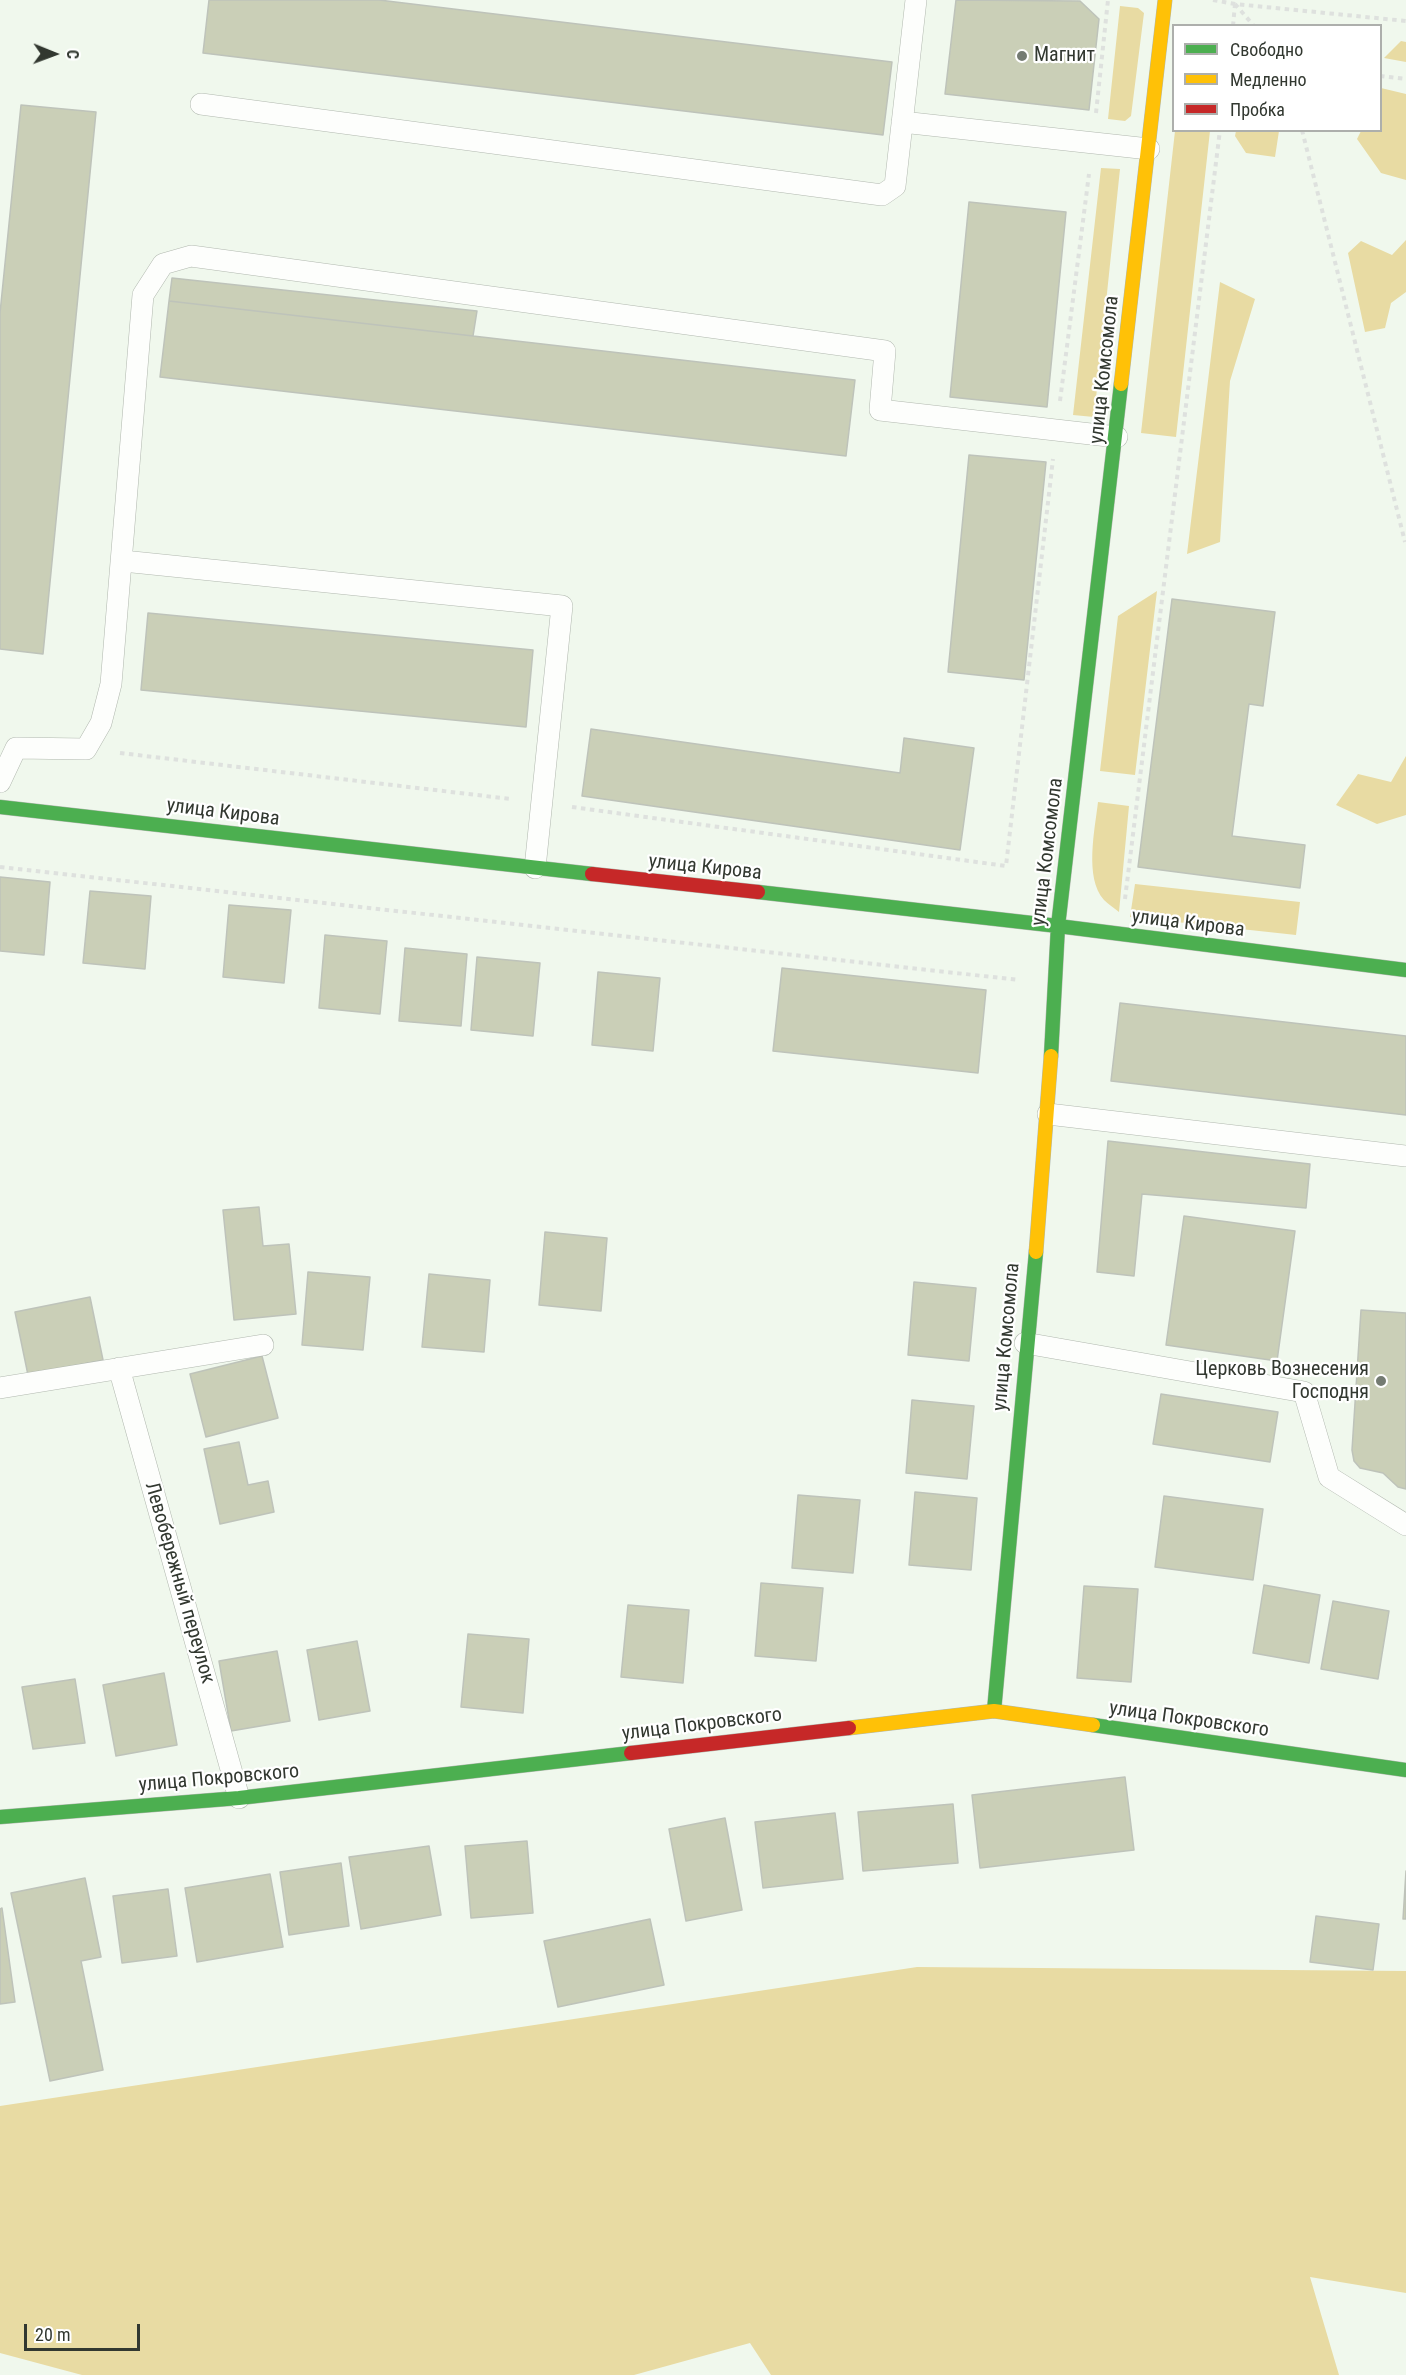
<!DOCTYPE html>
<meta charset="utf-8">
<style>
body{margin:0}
#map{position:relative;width:1406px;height:2375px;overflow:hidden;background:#f0f8ed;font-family:"Roboto Condensed",sans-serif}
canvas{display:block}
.legend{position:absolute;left:1172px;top:24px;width:210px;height:108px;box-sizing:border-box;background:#fff;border:2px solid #adafac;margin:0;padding:8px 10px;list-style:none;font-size:18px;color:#323830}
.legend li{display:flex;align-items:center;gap:12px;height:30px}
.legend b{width:30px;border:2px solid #adafac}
.north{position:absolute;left:24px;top:24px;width:60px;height:60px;-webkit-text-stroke:4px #fff;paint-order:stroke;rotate:91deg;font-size:16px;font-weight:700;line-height:24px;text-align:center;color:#323830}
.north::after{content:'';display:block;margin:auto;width:21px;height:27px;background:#323830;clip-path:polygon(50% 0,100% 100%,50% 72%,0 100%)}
.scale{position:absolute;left:24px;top:2324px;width:116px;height:27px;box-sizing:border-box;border:3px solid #323830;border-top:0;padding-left:8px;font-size:18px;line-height:21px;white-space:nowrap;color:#323830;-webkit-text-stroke:4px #fff;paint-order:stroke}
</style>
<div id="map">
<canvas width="1406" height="2375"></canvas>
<ul class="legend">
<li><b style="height:8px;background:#4caf50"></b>Свободно</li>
<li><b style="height:8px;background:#ffc107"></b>Медленно</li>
<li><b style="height:8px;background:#c62828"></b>Пробка</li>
</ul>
<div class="north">С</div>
<div class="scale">20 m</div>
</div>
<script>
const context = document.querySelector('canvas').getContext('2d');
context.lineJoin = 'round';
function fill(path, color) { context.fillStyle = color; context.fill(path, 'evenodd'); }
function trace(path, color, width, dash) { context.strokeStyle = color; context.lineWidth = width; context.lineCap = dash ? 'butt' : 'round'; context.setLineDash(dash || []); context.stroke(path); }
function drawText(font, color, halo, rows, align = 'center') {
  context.font = font + ' "Roboto Condensed",sans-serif'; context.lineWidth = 4.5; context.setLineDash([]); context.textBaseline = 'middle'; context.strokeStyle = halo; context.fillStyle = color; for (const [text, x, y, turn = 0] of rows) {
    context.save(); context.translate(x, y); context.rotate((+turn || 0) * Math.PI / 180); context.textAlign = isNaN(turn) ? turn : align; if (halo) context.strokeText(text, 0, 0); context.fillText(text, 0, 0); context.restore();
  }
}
fill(new Path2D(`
 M1120,6l18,2 6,5 -13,103 -6,5 -17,-2z
 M1401,41l5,1v20l-22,-4z
 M1381,88l25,6v86l-25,-7 -24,-34 4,-8 19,-1z
 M1175,131h35l-34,306 -35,-4z
 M1236,131h43l-4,26 -29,-4 -11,-17z
 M1101,168l19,1 -26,248 -21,-2z
 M1406,240v52l-15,11 -6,25 -20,4 -17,-79 13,-12 31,14z
 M1220,282l35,17 -25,82 -10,161 -33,12z
 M1157,591l-22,184 -35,-4 18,-155z
 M1406,756v59l-29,9 -41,-19 22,-31 33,8z
 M1098,802l31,4 -10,106c-5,-4 -11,-8 -15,-12 -20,-22 -9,-71 -6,-98z
 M1135,884l165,18 -4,33 -166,-18z
 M917,1967l489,4v322l-96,-16 29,98h-568l-21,-32 -116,32h-552l-82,-22v-247z`), '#e8dba3');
const building = new Path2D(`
 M209,0h170l513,62 -9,73 -680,-82z
 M956,0l124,1 19,18 -10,91 -144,-16z
 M21,105l75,7 -53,542 -43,-5v-336z
 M969,202l97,10 -19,195 -97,-10z
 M172,278l305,33 -4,25 -304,-35z
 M169,301l686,79 -9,76 -686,-79z
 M969,455l77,7 -22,218 -76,-8z
 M1172,599l103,13 -12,94 -14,-2 -17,132 73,9 -5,43 -162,-21z
 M148,613l385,37 -7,77 -385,-37z
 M591,729l309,44 4,-35 70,10 -14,102 -378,-54z
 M0,877l50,5 -6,73 -44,-4z
 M90,891l61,5 -6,73 -62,-6z
 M229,905l62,5 -7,73 -61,-6z
 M325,935l62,6 -7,73 -61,-6z
 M405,948l62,6 -6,72 -62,-5z
 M477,957l63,6 -7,73 -62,-6z
 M782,968l204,22 -8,83 -205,-22z
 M598,972l62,6 -7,73 -61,-6z
 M1120,1003l286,33v79l-295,-34z
 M1108,1141l202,23 -4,44 -164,-14 -8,82 -37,-4z
 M259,1207l4,39 26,-2 7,70 -62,6 -11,-110z
 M1184,1216l111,15 -18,130 -111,-16z
 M545,1232l62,6 -6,73 -62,-6z
 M308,1272l62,5 -7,73 -61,-5z
 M429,1274l61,6 -6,72 -62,-5z
 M914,1282l62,6 -7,73 -61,-6z
 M90,1297l13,63 -75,15 -13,-63z
 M1361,1310l45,3v176l-8,-2 -15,-14 -23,-5 -6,-7 -2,-11z
 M262,1356l16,62 -72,19 -16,-63z
 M1161,1394l117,18 -8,50 -117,-18z
 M912,1400l62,6 -7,73 -61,-6z
 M239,1442l9,43 20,-4 6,31 -54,12 -16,-75z
 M915,1492l62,6 -6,72 -62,-5z
 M798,1495l62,5 -7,73 -61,-5z
 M1164,1496l99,13 -10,71 -98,-13z
 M761,1583l62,5 -7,73 -61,-5z
 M1264,1585l56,10 -11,68 -56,-10z
 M1084,1586l54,3 -7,93 -54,-4z
 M1333,1601l56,10 -11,68 -57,-10z
 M628,1605l61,5 -6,73 -62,-6z
 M468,1634l61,5 -6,74 -62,-6z
 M357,1641l13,70 -51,9 -12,-70z
 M277,1651l13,70 -59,10 -12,-70z
 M164,1673l13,72 -61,11 -13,-71z
 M75,1679l10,64 -52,6 -11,-62z
 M1125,1777l9,73 -154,18 -8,-73z
 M953,1804l5,59 -95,8 -5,-59z
 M835,1813l8,66 -80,9 -8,-66z
 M725,1818l17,92 -56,11 -17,-92z
 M527,1841l6,72 -62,5 -6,-72z
 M429,1846l12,69 -80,14 -12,-72z
 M341,1863l8,63 -60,9 -9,-63z
 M1406,1871v48h-3z
 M270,1874l13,73 -86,15 -12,-74z
 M85,1878l16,79 -20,4 22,109 -53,11 -39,-188z
 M168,1889l9,67 -55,7 -9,-67z
 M2,1908l13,94 -15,2v-95z
 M1316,1916l63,8 -6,46 -63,-8z
 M650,1919l14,66 -106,22 -14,-66z`);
fill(building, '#cacfb7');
trace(building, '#bec3ba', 1.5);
const lane = new Path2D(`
 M201,104l681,91 13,-9 21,-186
 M902,122l247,27
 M123,561l439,45 -27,262
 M0,782l16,-34 70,1 15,-26 10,-39 32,-389 20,-31 28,-8 694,95 -5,59 237,27
 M1048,1114l358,42
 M1025,1343l279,49 25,85 77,48
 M119,1368l120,430
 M0,1388l263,-43`);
const fast = new Path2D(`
 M0,807l592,67
 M758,892l300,34 348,44
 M1051,1056l7,-130 63,-542
 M994,1711l42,-459
 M1093,1725l313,45
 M0,1817l239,-19 392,-45`);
const slow = new Path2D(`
 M1121,384l44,-384
 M1036,1252l15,-196
 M849,1728l145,-17 99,14`);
const jam = new Path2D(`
 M592,874l166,18
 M631,1753l218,-25`);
trace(lane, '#b1b8af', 22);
trace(fast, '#b1b8af', 15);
trace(slow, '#b1b8af', 15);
trace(jam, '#b1b8af', 15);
trace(new Path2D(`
 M1213,0l22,4v-4
 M1235,4l19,22
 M1233,26l2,-22 171,17
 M1380,76l26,3
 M1096,113l12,-113
 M1302,130l103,412
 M1060,401l29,-227
 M120,753l391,46
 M572,807l434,59 47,-407
 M0,867l1019,113
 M1125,899l95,-769`), '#dee1de', 4, [4.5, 4.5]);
trace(lane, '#fdfefc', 21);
trace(fast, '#4caf50', 14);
trace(slow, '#ffc107', 14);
trace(jam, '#c62828', 14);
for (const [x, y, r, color] of [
 [1022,56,6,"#747b72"],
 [1381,1381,6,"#747b72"]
]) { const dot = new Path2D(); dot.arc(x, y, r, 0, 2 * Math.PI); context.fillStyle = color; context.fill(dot); trace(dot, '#fff', 2); }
drawText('20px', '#323830', '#fff', [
 ["Магнит",1034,56],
 ["Церковь Вознесения",1369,1370,"right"],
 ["Господня",1369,1393,"right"]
], 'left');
drawText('20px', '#323830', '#fff', [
 ["улица Комсомола",1105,370,-84],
 ["улица Кирова",223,813,7],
 ["улица Комсомола",1048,852,-83],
 ["улица Кирова",705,868,6],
 ["улица Кирова",1188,924,7],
 ["улица Комсомола",1007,1337,-85],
 ["Левобережный переулок",179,1583,74],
 ["улица Покровского",1189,1720,8],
 ["улица Покровского",702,1725,-7],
 ["улица Покровского",219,1779,-5]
]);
</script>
